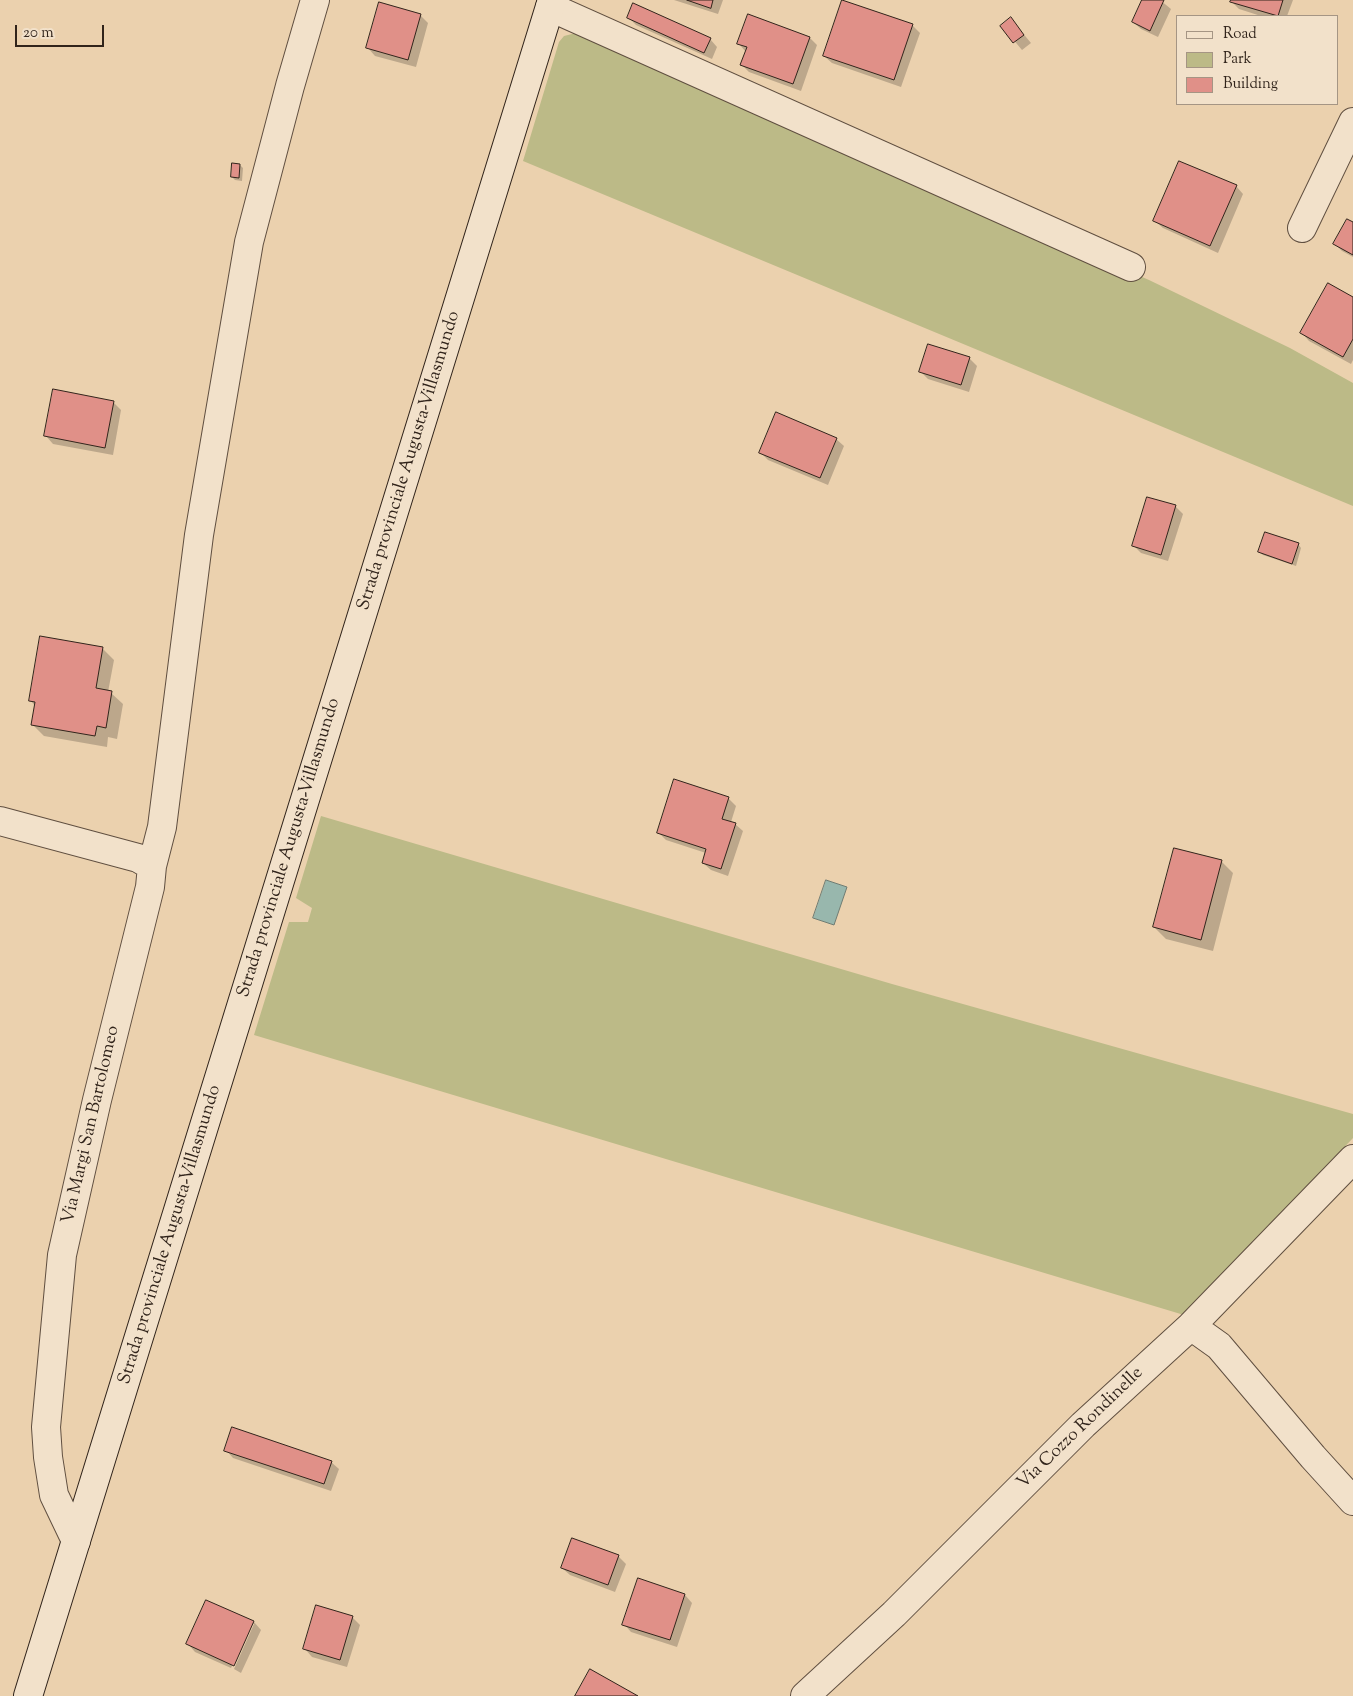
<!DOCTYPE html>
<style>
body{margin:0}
#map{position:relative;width:1353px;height:1696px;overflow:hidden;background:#ebd1ae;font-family:"Sorts Mill Goudy",serif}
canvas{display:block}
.legend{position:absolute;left:1176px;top:15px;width:162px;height:90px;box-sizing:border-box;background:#f2e1ca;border:1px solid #a59584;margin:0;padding:6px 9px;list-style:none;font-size:15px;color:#31241b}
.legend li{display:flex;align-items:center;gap:10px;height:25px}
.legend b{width:25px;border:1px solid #a59584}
.scale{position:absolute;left:15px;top:25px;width:89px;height:22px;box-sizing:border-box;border:2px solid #31241b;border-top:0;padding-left:6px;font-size:15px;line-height:18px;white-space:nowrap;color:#31241b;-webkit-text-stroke:4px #f2e1ca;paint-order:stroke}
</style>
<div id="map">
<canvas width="1353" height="1696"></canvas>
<ul class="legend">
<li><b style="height:6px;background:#f2e1ca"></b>Road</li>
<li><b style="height:14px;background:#bcba87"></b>Park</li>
<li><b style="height:14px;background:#e09088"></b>Building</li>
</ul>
<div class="scale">20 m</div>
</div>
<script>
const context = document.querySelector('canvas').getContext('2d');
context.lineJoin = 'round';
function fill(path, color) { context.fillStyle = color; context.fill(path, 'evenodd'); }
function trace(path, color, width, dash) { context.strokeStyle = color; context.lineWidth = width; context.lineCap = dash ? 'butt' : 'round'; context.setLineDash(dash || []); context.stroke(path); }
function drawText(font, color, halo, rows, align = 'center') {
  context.font = font + ' "Sorts Mill Goudy",serif'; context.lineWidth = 4.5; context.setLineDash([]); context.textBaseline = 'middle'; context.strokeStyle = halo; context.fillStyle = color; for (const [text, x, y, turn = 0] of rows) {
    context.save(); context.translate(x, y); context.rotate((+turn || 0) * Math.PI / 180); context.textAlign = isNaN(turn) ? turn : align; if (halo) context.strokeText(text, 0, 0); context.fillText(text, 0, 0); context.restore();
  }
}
fill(new Path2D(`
 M576,33l128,52 445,195 141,68 63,35v123l-830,-345 36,-119 5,-6z
 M321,816l571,168 461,130v24l-169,177 -930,-280 35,-113h19l4,-14 -16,-10z`), '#bcba87');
const water = new Path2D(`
 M826,880l21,7 -13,38 -21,-7z`);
fill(water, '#98b7ad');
trace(water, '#6f7c73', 1);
fill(new Path2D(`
 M674,0h49l-5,14z
 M1143,0h17l11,9 -13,28 -17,-8 -8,-7z
 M1232,0h61l-6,16h-26l-22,-7 -7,-7z
 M420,15l8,8 -12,44 -41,-11 -7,-8z
 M748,16l62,22 7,7 -16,46 -52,-19 -7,-7 4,-13 -7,-8z
 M628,17l82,22 7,8 -5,12 -76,-34z
 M1011,19l20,24 -9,7 -20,-24z
 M912,25l8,8 -19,54 -69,-24 -8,-7z
 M240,165l3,3 -1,13 -7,-1 -3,-3z
 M1236,186l7,8 -25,59 -55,-25 -8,-7z
 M1353,224v33l-11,-6 -7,-7z
 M1353,298v62l-2,4 -42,-23 -7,-8z
 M969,358l8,8 -8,26 -41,-13 -7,-7z
 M113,402l8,8 -8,45 -60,-11 -7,-8z
 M836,439l8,7 -16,39 -60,-25 -8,-8z
 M1175,506l8,8 -15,47 -27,-8 -8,-8z
 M1298,544l3,4 -5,18 -33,-11 -4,-3z
 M102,648l12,12 -6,32 3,1 12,11 -6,35 -9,-2 -1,10 -63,-11 -12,-12 3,-18 -4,-5z
 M728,798l8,8 -5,16 4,2 8,7 -15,45 -17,-6 -8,-7 3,-10 -40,-13 -7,-7z
 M1221,861l12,12 -20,78 -47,-12 -12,-12z
 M226,1450l105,12 8,7 -8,22 -98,-33z
 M618,1556l8,8 -11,28 -45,-17 -8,-7z
 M639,1579l46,16 7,8 -15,44 -46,-15 -7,-8z
 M207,1602l47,20 7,8 -20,43 -7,-4 20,-45h-2l-21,44 -36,-16 -7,-8z
 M352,1617l8,8 -13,42 -35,-10 -7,-8z`), '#0003');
const building = new Path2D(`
 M687,0h26l-2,8z
 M842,0l71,24 -19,56 -71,-24z
 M1142,0h22l-14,31 -18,-9z
 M1231,0h52l-5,16 -48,-14z
 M379,2l42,12 -13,46 -42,-12z
 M633,3l78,35 -7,15 -77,-35z
 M748,14l62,23 -17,47 -53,-19 7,-18 -10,-3z
 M1011,17l13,18 -11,8 -13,-17z
 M1179,161l58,24 -27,61 -57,-25z
 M232,163l8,1 -1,14 -8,-1z
 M1347,219l6,3v33l-20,-11z
 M1328,283l25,14v42l-10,18 -43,-24z
 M928,344l42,13 -9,28 -42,-13z
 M53,389l61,12 -9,47 -61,-12z
 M776,412l61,26 -17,40 -61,-25z
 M1147,497l29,8 -15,50 -29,-9z
 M1265,532l34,11 -7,21 -34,-12z
 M40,636l63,11 -7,41 16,3 -6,37 -9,-2 -2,10 -64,-11 4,-23 -6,-1z
 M674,779l55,18 -7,22 14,4 -15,46 -19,-6 4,-14 -49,-16z
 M1174,848l48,12 -21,80 -48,-13z
 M232,1427l100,34 -8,23 -100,-33z
 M572,1538l47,17 -11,30 -47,-17z
 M638,1578l47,16 -15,46 -48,-15z
 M206,1600l48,21 -20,45 -48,-22z
 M316,1605l37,11 -13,44 -37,-11z
 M590,1669l48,27h-63z`);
fill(building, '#e09088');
trace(building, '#31241b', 1);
const street = new Path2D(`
 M550,7l581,260
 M1302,228l51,-106
 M0,821l138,37 14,8 -2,21 -53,213 -35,155 -16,172 2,30 6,38 22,46
 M152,866l10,-39 37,-292 50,-293 41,-156 25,-86
 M1191,1326l28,20 94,111 40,44
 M805,1696l89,-82 189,-189 108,-99 162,-167`);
const secondary = new Path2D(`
 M28,1696l524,-1696`);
trace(street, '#604f40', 30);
trace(secondary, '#31241b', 30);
trace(street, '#f2e1ca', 28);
trace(secondary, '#f2e1ca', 28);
drawText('18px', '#31241b', '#f2e1ca', [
 ["Strada provinciale Augusta-Villasmundo",410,461,-73],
 ["Strada provinciale Augusta-Villasmundo",290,848,-73],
 ["Via Margi San Bartolomeo",92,1125,-77],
 ["Strada provinciale Augusta-Villasmundo",171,1235,-73],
 ["Via Cozzo Rondinelle",1081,1429,-44]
]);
</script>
